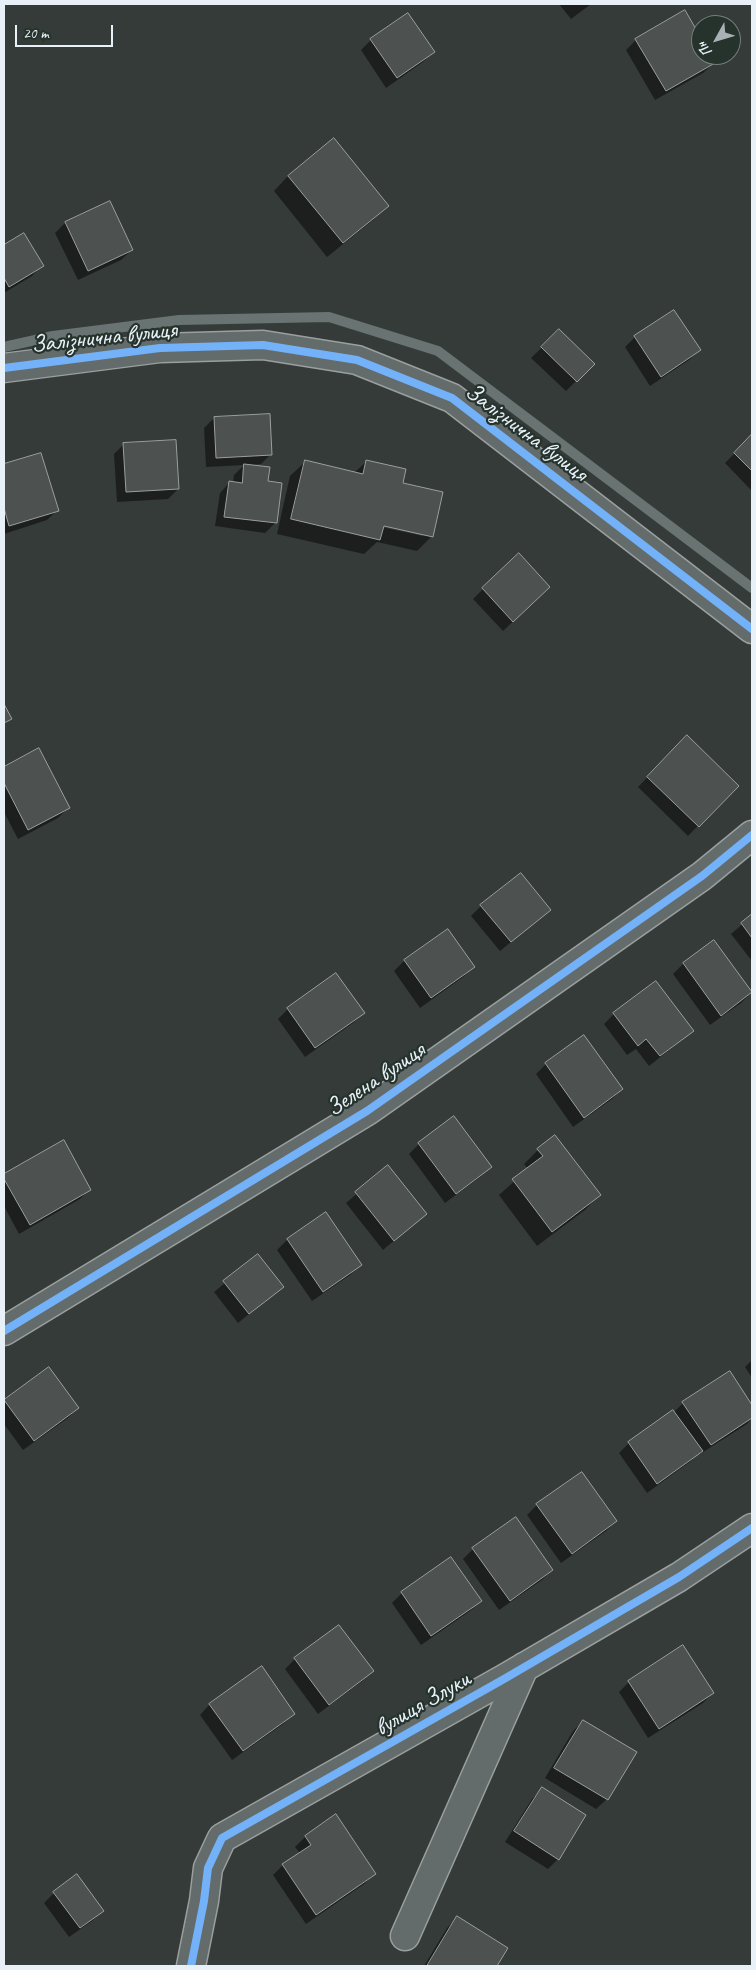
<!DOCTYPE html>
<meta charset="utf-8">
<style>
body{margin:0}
#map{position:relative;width:756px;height:1970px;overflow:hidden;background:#353b38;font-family:Caveat,sans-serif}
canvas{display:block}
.frame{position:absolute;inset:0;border:5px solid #e8f1f8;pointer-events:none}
.north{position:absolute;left:691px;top:15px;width:50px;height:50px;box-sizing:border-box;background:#26332d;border:1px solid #747f7e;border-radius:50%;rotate:231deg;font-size:14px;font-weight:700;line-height:20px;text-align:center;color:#e8f1f8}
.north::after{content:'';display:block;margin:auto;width:18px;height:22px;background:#a9b1b5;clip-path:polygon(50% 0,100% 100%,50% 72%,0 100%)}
.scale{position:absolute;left:15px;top:25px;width:98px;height:22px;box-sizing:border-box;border:2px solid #e8f1f8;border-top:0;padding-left:6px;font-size:15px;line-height:18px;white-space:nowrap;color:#e8f1f8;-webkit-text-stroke:4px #26332d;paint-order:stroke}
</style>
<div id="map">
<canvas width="756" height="1970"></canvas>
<div class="frame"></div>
<div class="north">Пн</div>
<div class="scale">20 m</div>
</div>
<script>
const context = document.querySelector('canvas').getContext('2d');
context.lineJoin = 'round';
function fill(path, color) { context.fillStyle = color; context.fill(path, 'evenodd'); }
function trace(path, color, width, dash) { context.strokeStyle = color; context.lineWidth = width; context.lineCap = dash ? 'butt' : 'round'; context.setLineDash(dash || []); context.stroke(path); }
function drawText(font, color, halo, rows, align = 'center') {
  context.font = font + ' Caveat,sans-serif'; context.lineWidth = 4.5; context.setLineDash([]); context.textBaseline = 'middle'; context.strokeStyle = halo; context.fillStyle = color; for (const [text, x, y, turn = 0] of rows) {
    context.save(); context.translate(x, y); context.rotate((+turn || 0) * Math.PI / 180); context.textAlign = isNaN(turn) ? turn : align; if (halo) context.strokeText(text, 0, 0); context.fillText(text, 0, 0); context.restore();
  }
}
fill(new Path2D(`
 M559,4h32l-20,15z
 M408,14l25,38 -10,10 -37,26 -25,-38 10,-10z
 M636,40l65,1v14h8l5,8 -11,10 -48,27 -29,-50z
 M288,176l100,29 -15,15 -46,37 -53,-66z
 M65,223l67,27 -11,10 -43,20 -23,-47z
 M23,235l19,30 -10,11 -28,17v-46z
 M559,331l34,33 -27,27 -35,-33z
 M635,337l64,13 -10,10 -39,26 -25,-39z
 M214,418l57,36 -10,10 -8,1 14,17 8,41 -10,10 -50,-7 5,-33 10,-11 3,1 1,-8 10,-10 -38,2 -2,-39z
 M752,436v55l-27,-28z
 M124,444l54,45 -10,10 -51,3 -3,-48z
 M40,454l18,56 -11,10 -43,14v-68z
 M367,461l35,23 29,53 -14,14 -40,-9 -13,12 -87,-20 13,-58 15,-14 49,11zM378,523l45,11v2l-46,-10z
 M483,589l56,8 -36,34 -30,-32z
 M687,737l50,49 -49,50 -50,-49z
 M38,750l30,58 -10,10 -40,21 -14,-27v-44z
 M481,906l69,4 -50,41 -29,-35z
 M752,916v45l-21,-27z
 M447,931l26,36 -10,10 -43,31 -26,-37 10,-10z
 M714,942l37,51 -10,10 -31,22 -37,-51 10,-10z
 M288,1009l75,4 -10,10 -48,34 -27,-38z
 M614,1014l78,16 -10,10 -33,26 -13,-17 -9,6 -23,-31z
 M584,1037l38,52 -10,10 -39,28 -37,-53 10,-10z
 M63,1142l27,47 -10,10 -61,35 -15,-28v-30z
 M419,1144l71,23 -10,10 -35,26 -36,-49z
 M538,1150l61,45 -14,15 -48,36 -38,-51 29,-26 -4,-5z
 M388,1167l37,47 -42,36 -37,-47z
 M326,1214l34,51 -10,10 -38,26 -35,-51 10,-10z
 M258,1256l24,31 -44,36 -24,-31z
 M752,1360v18l-7,-11z
 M49,1369l29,39 -10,10 -45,32 -19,-26v-22z
 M729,1372l23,35v11l-5,6 -47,30 -1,-2 -8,9 -44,32 -28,-40 10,-10 45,-31 9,-9z
 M537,1505l79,16 -10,10 -45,32 -34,-48z
 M515,1519l37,51 -10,10 -43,30 -36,-51 10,-10z
 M451,1559l29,42 -10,10 -49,34 -29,-42 10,-10z
 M295,1659l77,12 -10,10 -44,33 -33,-45z
 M629,1682l84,11 -10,10 -55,35 -29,-46z
 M210,1704l84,9 -11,11 -51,36 -32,-45z
 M583,1721l52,31 -28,47 -11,10 -51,-31 28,-47z
 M542,1789l16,70 -10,10 -43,-27 27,-43z
 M305,1837l69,37 -10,10 -58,40 -33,-49 10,-10 17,-12 -5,-6z
 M54,1893l48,18 -10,10 -23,16 -25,-34z
 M457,1918l50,30 -11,18h-72l23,-38z`), '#0007');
trace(new Path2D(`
 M4,347l49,-11 126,-16 150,-3 109,34 314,237`), '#687372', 10);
const building = new Path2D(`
 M685,10l16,28v17h10l4,8 -49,28 -31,-52z
 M408,13l27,39 -38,26 -27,-39z
 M334,138l55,68 -46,37 -55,-67z
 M110,201l23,49 -45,21 -23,-49z
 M24,233l20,33 -35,21 -5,-9v-33z
 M674,310l27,40 -40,27 -27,-41z
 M559,329l36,35 -18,18 -36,-35z
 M270,414l2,41 -56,3 -2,-41z
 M752,434v37l-18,-18z
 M176,440l3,49 -53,3 -3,-49z
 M41,453l18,58 -50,15 -5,-18v-44z
 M305,460l58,14 3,-14 40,9 -3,14 40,9 -10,45 -49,-11 -4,14 -89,-21z
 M244,464l26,3 -2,14 14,2 -5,40 -53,-6 5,-36 13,2z
 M519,553l31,34 -37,35 -31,-34z
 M4,704l8,15 -8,4z
 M687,735l52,51 -40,41 -52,-50z
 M39,748l31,60 -42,22 -24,-47v-16z
 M521,873l30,37 -40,32 -31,-37z
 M752,914v24l-11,-15z
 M448,929l27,38 -44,31 -27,-38z
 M714,940l38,52 -31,24 -38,-53z
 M336,973l29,40 -50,35 -28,-40z
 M656,981l38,50 -34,25 -14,-17 -8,7 -25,-33z
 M584,1035l39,54 -39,29 -39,-55z
 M454,1116l38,51 -36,27 -38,-51z
 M555,1135l46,60 -49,37 -40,-53 31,-23 -6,-7z
 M64,1140l27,50 -61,35 -26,-46v-5z
 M388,1165l39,49 -33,27 -39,-49z
 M326,1212l36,53 -39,27 -36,-53z
 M258,1254l26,33 -35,27 -26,-33z
 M49,1367l30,41 -45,33 -30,-41z
 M730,1371l22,34v13l-41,27 -29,-43z
 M673,1410l30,41 -46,33 -29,-42z
 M582,1472l35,49 -45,33 -36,-50z
 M516,1517l37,53 -43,31 -38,-53z
 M451,1557l31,44 -51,35 -30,-44z
 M339,1625l35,46 -45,34 -35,-47z
 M683,1645l31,48 -55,36 -31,-48z
 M262,1666l33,48 -52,37 -34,-47z
 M583,1720l54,32 -29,48 -54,-32z
 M542,1787l44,28 -27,45 -45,-29z
 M336,1814l40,60 -60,41 -34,-51 29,-19 -6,-9z
 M77,1874l27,37 -24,17 -27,-36z
 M457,1916l51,32 -11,18h-70z`);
fill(building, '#4d5250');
trace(building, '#9a9f9f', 1);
const minor = new Path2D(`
 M4,368l156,-20 103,-3 94,15 95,38 300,231
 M4,1331l363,-220 335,-235 50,-41
 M405,1936l119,-269
 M191,1966l13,-65 4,-33 14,-30 282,-159 175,-102 73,-49`);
trace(minor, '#9a9f9f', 31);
trace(minor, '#646b6b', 28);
trace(new Path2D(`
 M4,368l156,-20 103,-3 94,15 95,38 300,231
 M4,1331l363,-220 335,-235 50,-41
 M191,1966l13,-65 4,-33 14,-30 282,-159 175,-102 73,-49`), '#73b2f8', 8);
drawText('24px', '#e8f1f8', '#26332d', [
 ["Залізнична вулиця",104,338,-6],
 ["Залізнична вулиця",526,433,37],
 ["Зелена вулиця",376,1080,-34],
 ["вулиця Злуки",423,1704,-30]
]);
</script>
